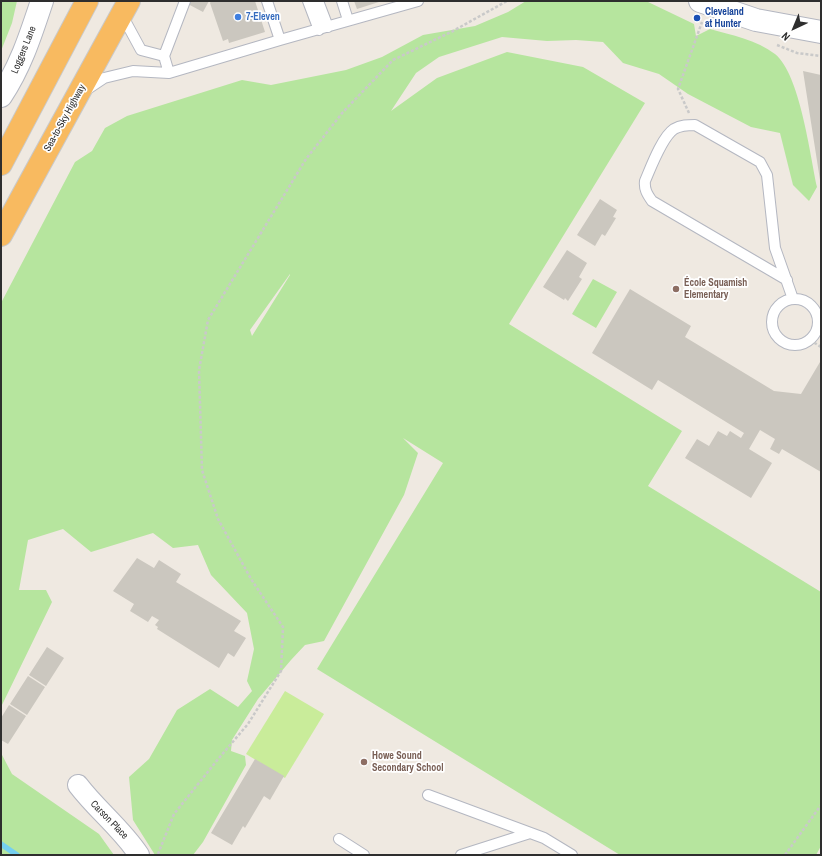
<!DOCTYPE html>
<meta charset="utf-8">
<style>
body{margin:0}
#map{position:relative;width:822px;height:856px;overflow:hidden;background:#efe9e1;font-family:"Archivo Narrow",sans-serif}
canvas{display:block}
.frame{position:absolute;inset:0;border:2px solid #2e2e2e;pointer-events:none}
.north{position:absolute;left:774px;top:8px;width:40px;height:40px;-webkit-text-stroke:3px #fff;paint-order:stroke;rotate:224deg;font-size:11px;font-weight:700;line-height:16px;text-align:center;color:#2e2e2e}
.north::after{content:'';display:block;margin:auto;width:14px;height:18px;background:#2e2e2e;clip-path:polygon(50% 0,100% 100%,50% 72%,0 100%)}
</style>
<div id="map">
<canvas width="822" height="856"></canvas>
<div class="frame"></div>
<div class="north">N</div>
</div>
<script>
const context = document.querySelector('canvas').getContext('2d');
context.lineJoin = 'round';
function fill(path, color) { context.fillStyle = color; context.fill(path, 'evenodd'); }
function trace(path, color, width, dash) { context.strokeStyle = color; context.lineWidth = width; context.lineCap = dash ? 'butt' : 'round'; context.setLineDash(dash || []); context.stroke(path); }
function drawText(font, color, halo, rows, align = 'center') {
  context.font = font + ' "Archivo Narrow",sans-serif'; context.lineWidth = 3.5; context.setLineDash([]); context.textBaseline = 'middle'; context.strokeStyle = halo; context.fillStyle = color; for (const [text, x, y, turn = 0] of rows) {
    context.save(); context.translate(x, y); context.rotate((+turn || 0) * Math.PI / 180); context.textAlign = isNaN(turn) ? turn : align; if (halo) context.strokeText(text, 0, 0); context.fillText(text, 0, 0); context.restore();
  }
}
fill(new Path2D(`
 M1,1h16l-5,22 -11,28z
 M526,1h120l48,23 2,12 14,-7c21,6 47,11 65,25 25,20 35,101 42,133l-8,14 -16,-16 -13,-52 -29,-6 -63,-33 -29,-20 -36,-11 -20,-21 -27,-2 -29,1 -45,-4 -63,20 -23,16 -25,38 46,-33 70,-26 76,15 62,36 -136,221 173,107 -34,55 173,106v254l-5,9h-196l-303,-186 126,-206 -40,-25 15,15 -14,42 -80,146 -19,4 -14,15 -33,39 -26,41 -1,11 14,5 1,9 -43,77 -10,13h-38l-22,-35 -4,-43 20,-18 28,-49 33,-21 28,18 14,-16 -5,-10 7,-32 -7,-36 -36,-38 -13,-30 -25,3 -20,-15 -62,19 -28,-23 -35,11 -9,50h27l6,12 -51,105v-404l74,-141 17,-11 13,-23 22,-12 115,-36 29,5 75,-15 36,-13 41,-22 52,-9 33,-14zM290,274v1l-38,61 -2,-6z
 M593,279l24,13 -21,36 -24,-14z
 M1,753l11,21 87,60 15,21h-113z`), '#b6e59e');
fill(new Path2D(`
 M285,691l39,23 -39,64 -39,-24z`), '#c9ec9a');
trace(new Path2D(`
 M1,844l16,11`), '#75cff0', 5.5);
fill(new Path2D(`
 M187,1h22l-6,11 -17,-9z
 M211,1h44l10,31 -36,11 -1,-4 -5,2 -13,-38z
 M354,1h28l-25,8z
 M803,71l18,4v105h-1z
 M600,199l17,11 -4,7 3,1 -11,18 -3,-2 -7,12 -18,-11z
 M567,250l20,13 -8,14 3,2 -14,22 -3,-3 -1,2 -21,-13z
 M630,289l61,37 -6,11 89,54 27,3 19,-32 1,1v109l-39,-23 -3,5 -9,-5 5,-10 -15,-9 -11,19 23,14 -21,35 -66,-40 12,-19 12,7 9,-15 9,5 3,-5 11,7 3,-5 -86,-53 -6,10 -60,-37z
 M137,558l17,10 5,-8 22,14 -5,8 65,39 -7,10 12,7 -12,19 -6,-4 -9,15 -62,-39 1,-2 -3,-2 4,-5 -7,-4 -4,6 -18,-11 4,-7 -21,-13z
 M47,647l17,11 -18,28 -17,-11z
 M28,676l17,11 -18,28 -17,-11z
 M9,705l17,11 -18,28 -7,-4v-22z
 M255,759l29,17 -14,24 -6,-4 -19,32 -2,-2 -11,19 -21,-12z`), '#cbc7bf');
const service = new Path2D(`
 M185,1l-21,55 5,17 111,-33 -13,-39
 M308,1l11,29
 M318,1l10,26
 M342,1l6,19
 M122,15l19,35 23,6
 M280,40l138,-39
 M86,90l18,-12 29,-7 36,2
 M787,280l-135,-79c-5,-7 -8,-12 -7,-20 6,-14 17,-44 29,-52 7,-4 14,-4 21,-4l65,37 7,13 8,73 18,51
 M772 322a23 23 0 1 1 46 0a23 23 0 1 1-46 0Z
 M428,795l116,43 28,17
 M339,839l25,16
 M461,855l69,-22`);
const minor = new Path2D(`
 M78,785c19,25 44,44 61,70`);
const tertiary = new Path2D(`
 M700,1l56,19 65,12
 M1,96c20,-30 30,-62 41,-95`);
const trunk = new Path2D(`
 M1,164l86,-163
 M1,235l128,-234`);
trace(service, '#b4b7c1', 12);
trace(minor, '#b4b7c1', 22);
trace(tertiary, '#b4b7c1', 24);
trace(trunk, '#c9c9c9', 24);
trace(new Path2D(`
 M777,45l20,8 24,3
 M689,113l-11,-24 24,-67
 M810,340l11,7
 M158,854l16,-40 45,-56 29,-34 33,-53 2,-44 -32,-48 -33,-60 -16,-49 -3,-100 9,-50 98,-161 37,-47 50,-52 60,-29 54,-30
 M785,855l36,-50`), '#c9c9c9', 2.5, [3, 2]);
trace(service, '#fff', 10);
trace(minor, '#fff', 20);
trace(tertiary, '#fff', 22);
trace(trunk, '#f8ba60', 22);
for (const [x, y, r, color] of [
 [238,17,4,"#3f7fe0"],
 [697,18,4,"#1a4fb4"],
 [676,289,4,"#8d6e63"],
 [364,762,4,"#8d6e63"]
]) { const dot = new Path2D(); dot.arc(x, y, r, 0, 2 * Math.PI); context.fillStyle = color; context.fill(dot); trace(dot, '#fff', 1.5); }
drawText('bold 10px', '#164399', '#fff', [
 ["Cleveland",705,12],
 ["at Hunter",705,24]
], 'left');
drawText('bold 10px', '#366cbe', '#fff', [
 ["7-Eleven",246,17]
], 'left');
drawText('10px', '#2e2e2e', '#fff', [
 ["Loggers Lane",24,50,-68],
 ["Sea-to-Sky Highway",65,118,-61],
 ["Carson Place",109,820,46]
]);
drawText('bold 10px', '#785e54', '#fff', [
 ["École Squamish",684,283],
 ["Elementary",684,295],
 ["Howe Sound",372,756],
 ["Secondary School",372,768]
], 'left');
</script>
